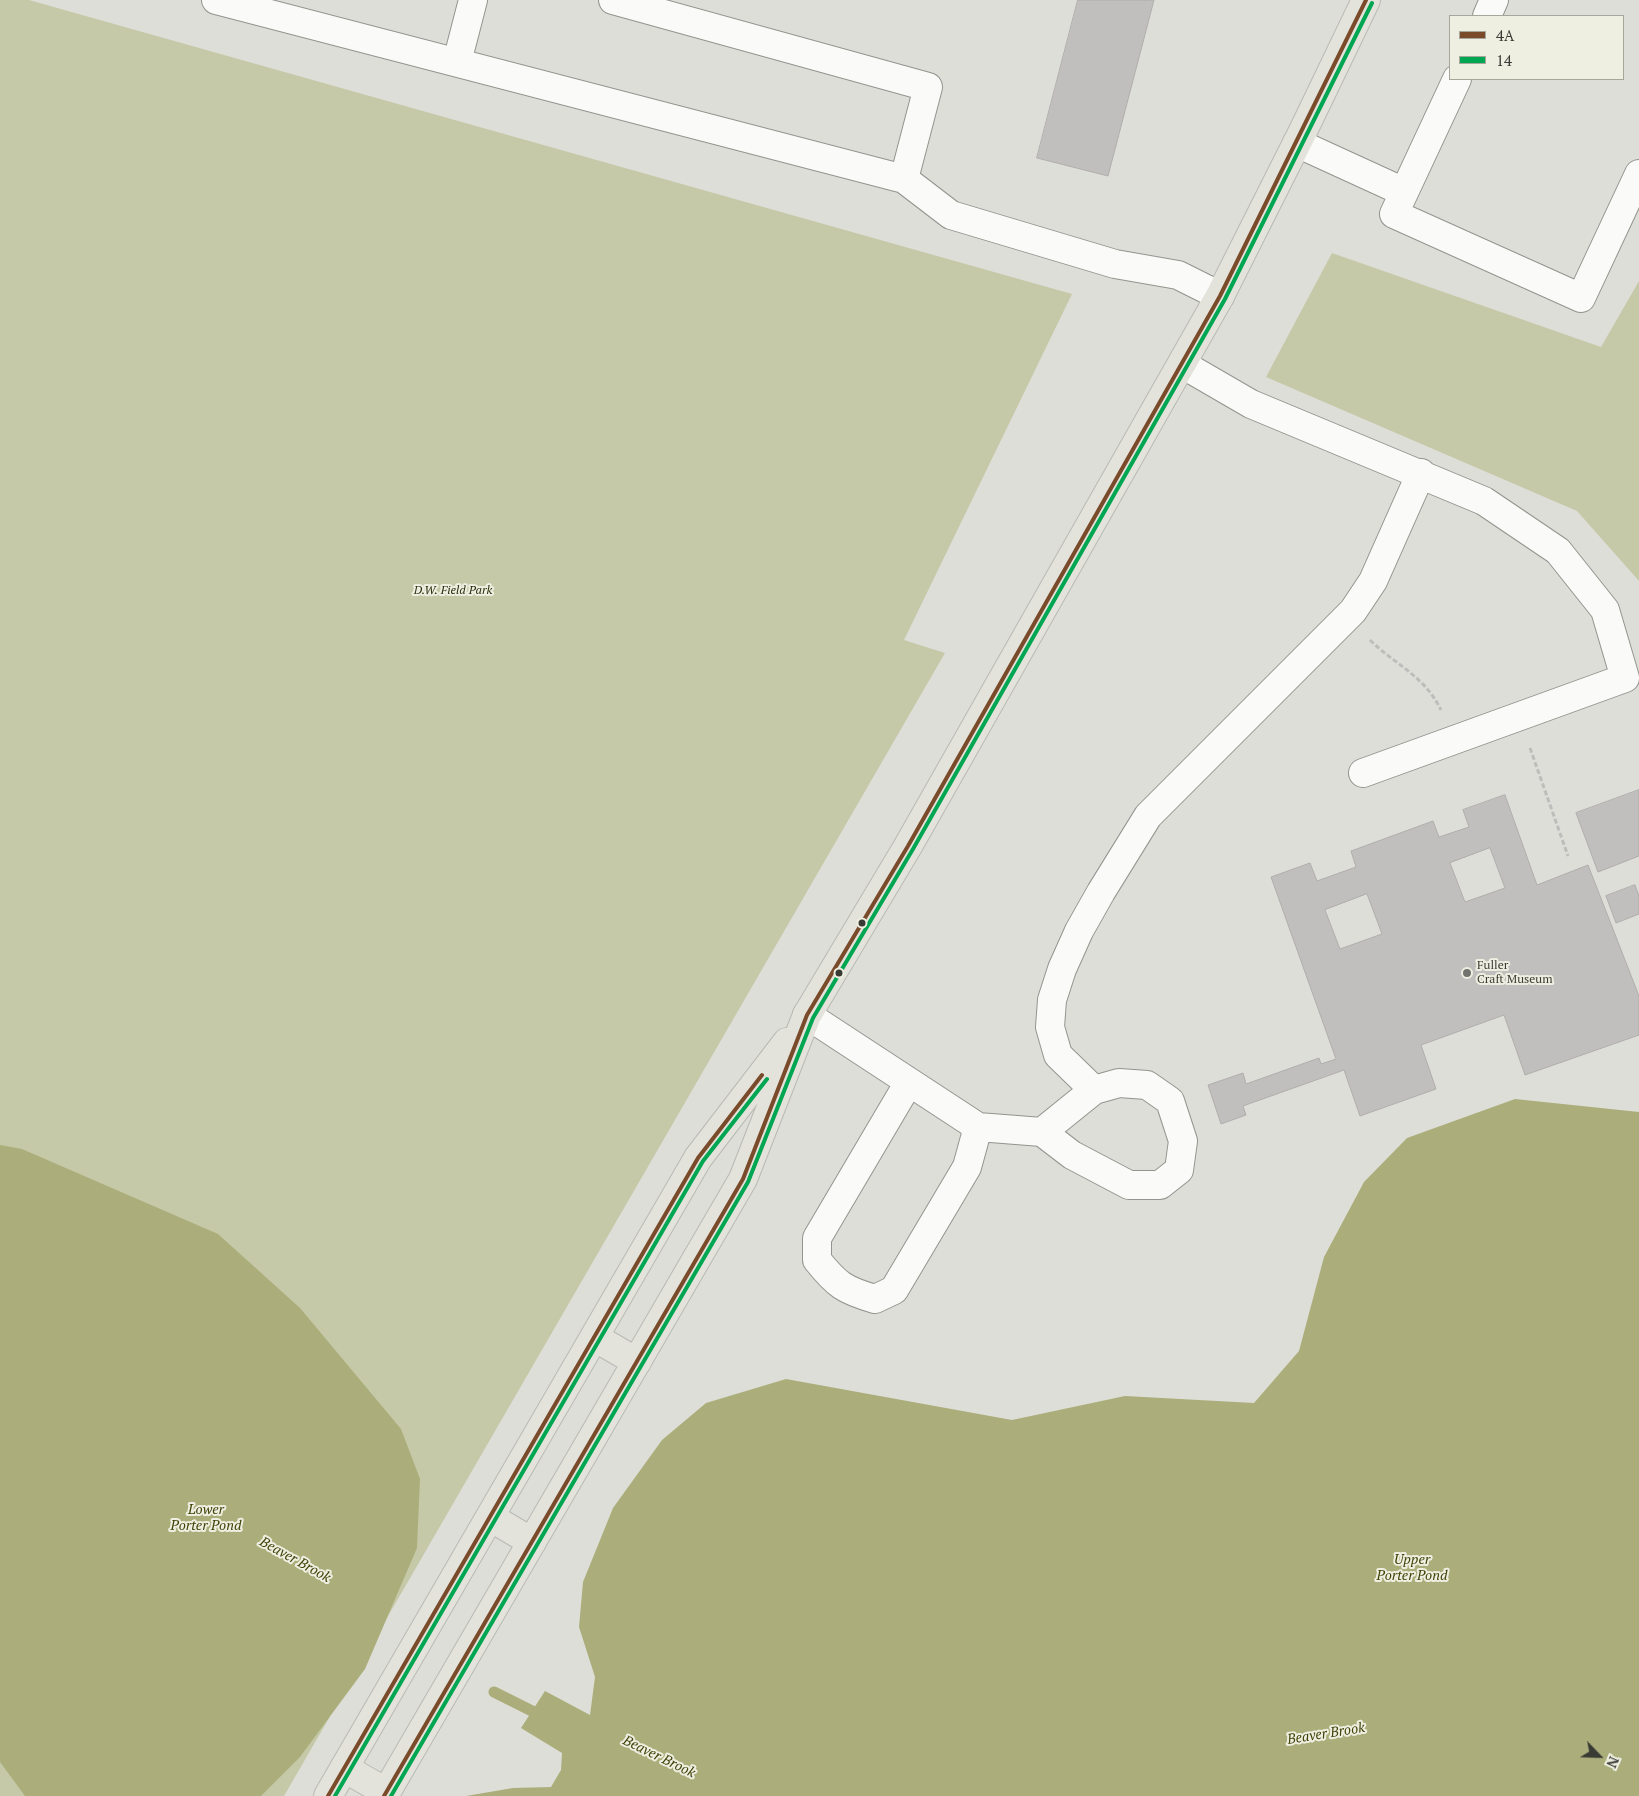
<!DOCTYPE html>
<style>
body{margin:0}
#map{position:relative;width:1639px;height:1796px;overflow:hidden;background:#deded8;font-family:"PT Serif",serif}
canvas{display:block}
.legend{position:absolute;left:1449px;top:15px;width:175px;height:65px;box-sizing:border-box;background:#eeefe1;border:1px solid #a6a79c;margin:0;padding:6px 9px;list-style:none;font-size:15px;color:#393a34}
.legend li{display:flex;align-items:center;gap:10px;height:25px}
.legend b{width:25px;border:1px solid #a6a79c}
.north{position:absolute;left:1574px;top:1731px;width:50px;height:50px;-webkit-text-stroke:4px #eeefe1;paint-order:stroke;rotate:114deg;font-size:14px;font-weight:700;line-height:20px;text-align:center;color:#393a34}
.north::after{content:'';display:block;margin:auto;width:18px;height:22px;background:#393a34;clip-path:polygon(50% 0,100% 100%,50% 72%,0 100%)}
</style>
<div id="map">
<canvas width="1639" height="1796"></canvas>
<ul class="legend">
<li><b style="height:6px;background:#7a4b2a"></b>4A</li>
<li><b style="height:6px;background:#00a651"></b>14</li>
</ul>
<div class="north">N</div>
</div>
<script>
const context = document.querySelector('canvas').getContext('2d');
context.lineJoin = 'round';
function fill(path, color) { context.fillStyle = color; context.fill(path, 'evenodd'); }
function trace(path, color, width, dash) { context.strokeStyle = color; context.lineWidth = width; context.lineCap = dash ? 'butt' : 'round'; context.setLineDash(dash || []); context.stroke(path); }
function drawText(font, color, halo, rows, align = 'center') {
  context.font = font + ' "PT Serif",serif'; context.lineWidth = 4; context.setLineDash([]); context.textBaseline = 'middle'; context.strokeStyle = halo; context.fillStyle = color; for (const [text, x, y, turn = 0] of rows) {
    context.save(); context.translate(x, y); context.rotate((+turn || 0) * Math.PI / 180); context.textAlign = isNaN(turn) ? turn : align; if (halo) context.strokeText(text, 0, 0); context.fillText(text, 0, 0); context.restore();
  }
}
fill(new Path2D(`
 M0,0h29l1043,294 -168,346 41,13 -661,1143h-284z
 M1332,253l269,94 38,-66v300l-62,-70 -311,-134z`), '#c6c9a8');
fill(new Path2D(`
 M1515,1099l124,13v684h-1173l47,-8 38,-1 10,-17 1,-17 -41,-25 24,-37 45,24 5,-38 -16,-50 4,-45 30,-74 49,-68 44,-37 80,-24 226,41 113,-24 129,7 45,-52 25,-94 40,-75 43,-44z
 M0,1145l22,4 196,85 82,74 101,121 19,50 -3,69 -52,121 -65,88 -39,39h-236l-25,-34z`), '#abae7a');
trace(new Path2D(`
 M494,1692l50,25`), '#abae7a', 11);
const building = new Path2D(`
 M1078,0h76l-46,176 -71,-18z
 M1639,790v66l-41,16 -22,-59z
 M1505,795l32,90 51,-20 51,131v39l-114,40 -21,-60 -83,30 15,44 -76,27 -16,-46 -101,36 3,9 -25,9 -13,-39 35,-12 3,11 73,-26 2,6 15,-5 -65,-182 39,-14 7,18 39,-14 -5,-16 82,-30 6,16 30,-10 -6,-17zM1490,848l15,40 -40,14 -15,-39zM1367,894l15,40 -42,15 -15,-39z
 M1635,885l4,11v18l-23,9 -10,-27z`);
fill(building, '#c1bfbd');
trace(building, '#b0aead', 1);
const minor = new Path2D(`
 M216,0l688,179 47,36 164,49 63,11 42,21
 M613,0l315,87 -24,92
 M1487,16l7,-16
 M457,62l16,-62
 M1457,79l-63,135 187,84 58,-124
 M1297,143l107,49
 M1182,364l69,40 233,97 74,50 47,59 20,68 -262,95
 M807,1015l171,112 64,5 30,23 57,30h31l19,-15 4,-29 -13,-40 -23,-16 -28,-2 -25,7 -36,-35 -8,-28 2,-27 10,-31 17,-38 22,-39 47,-76 205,-205 20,-30 48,-108
 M909,1082l-92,156v22c20,25 27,30 58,39l19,-9 73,-123 11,-40
 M1042,1132l52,-42`);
const major = new Path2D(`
 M594,1337l43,25
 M490,1517l42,25
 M344,1768l42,24
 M328,1796l370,-638 89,-116
 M384,1796l359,-617 64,-164 101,-169 312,-550 83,-165 63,-131`);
trace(minor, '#94948f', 30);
trace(major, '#b9b9b6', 30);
trace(new Path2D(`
 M1370,640c25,25 54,35 71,70
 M1530,748l38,108`), '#bdbebb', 3, [5, 2.5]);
trace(minor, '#fafaf9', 28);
trace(major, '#e3e3db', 28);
trace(new Path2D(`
 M328,1796l370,-638 64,-83
 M384,1796l359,-617 64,-164 101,-169 312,-550 146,-296`), '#7a4b2a', 4);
trace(new Path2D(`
 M335,1796l368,-635 64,-82
 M391,1796l357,-614 65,-164 100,-169 312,-550 147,-296`), '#00a651', 4);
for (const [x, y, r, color] of [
 [862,923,4.5,"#393a34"],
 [839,973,4.5,"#393a34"],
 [1467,973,5,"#73736d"]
]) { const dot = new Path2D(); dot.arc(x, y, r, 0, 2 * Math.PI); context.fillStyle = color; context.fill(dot); trace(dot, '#eeefe1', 2); }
drawText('italic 12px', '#2c2e0e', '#eeefe1', [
 ["D.W. Field Park",453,591]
]);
drawText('12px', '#393a34', '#eeefe1', [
 ["Fuller",1477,966],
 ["Craft Museum",1477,980]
], 'left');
drawText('italic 14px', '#404208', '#eeefe1', [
 ["Lower",206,1510],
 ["Porter Pond",206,1526],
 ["Beaver Brook",295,1560,29],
 ["Upper",1412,1560],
 ["Porter Pond",1412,1576],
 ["Beaver Brook",1326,1734,-9],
 ["Beaver Brook",659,1757,26]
]);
</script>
